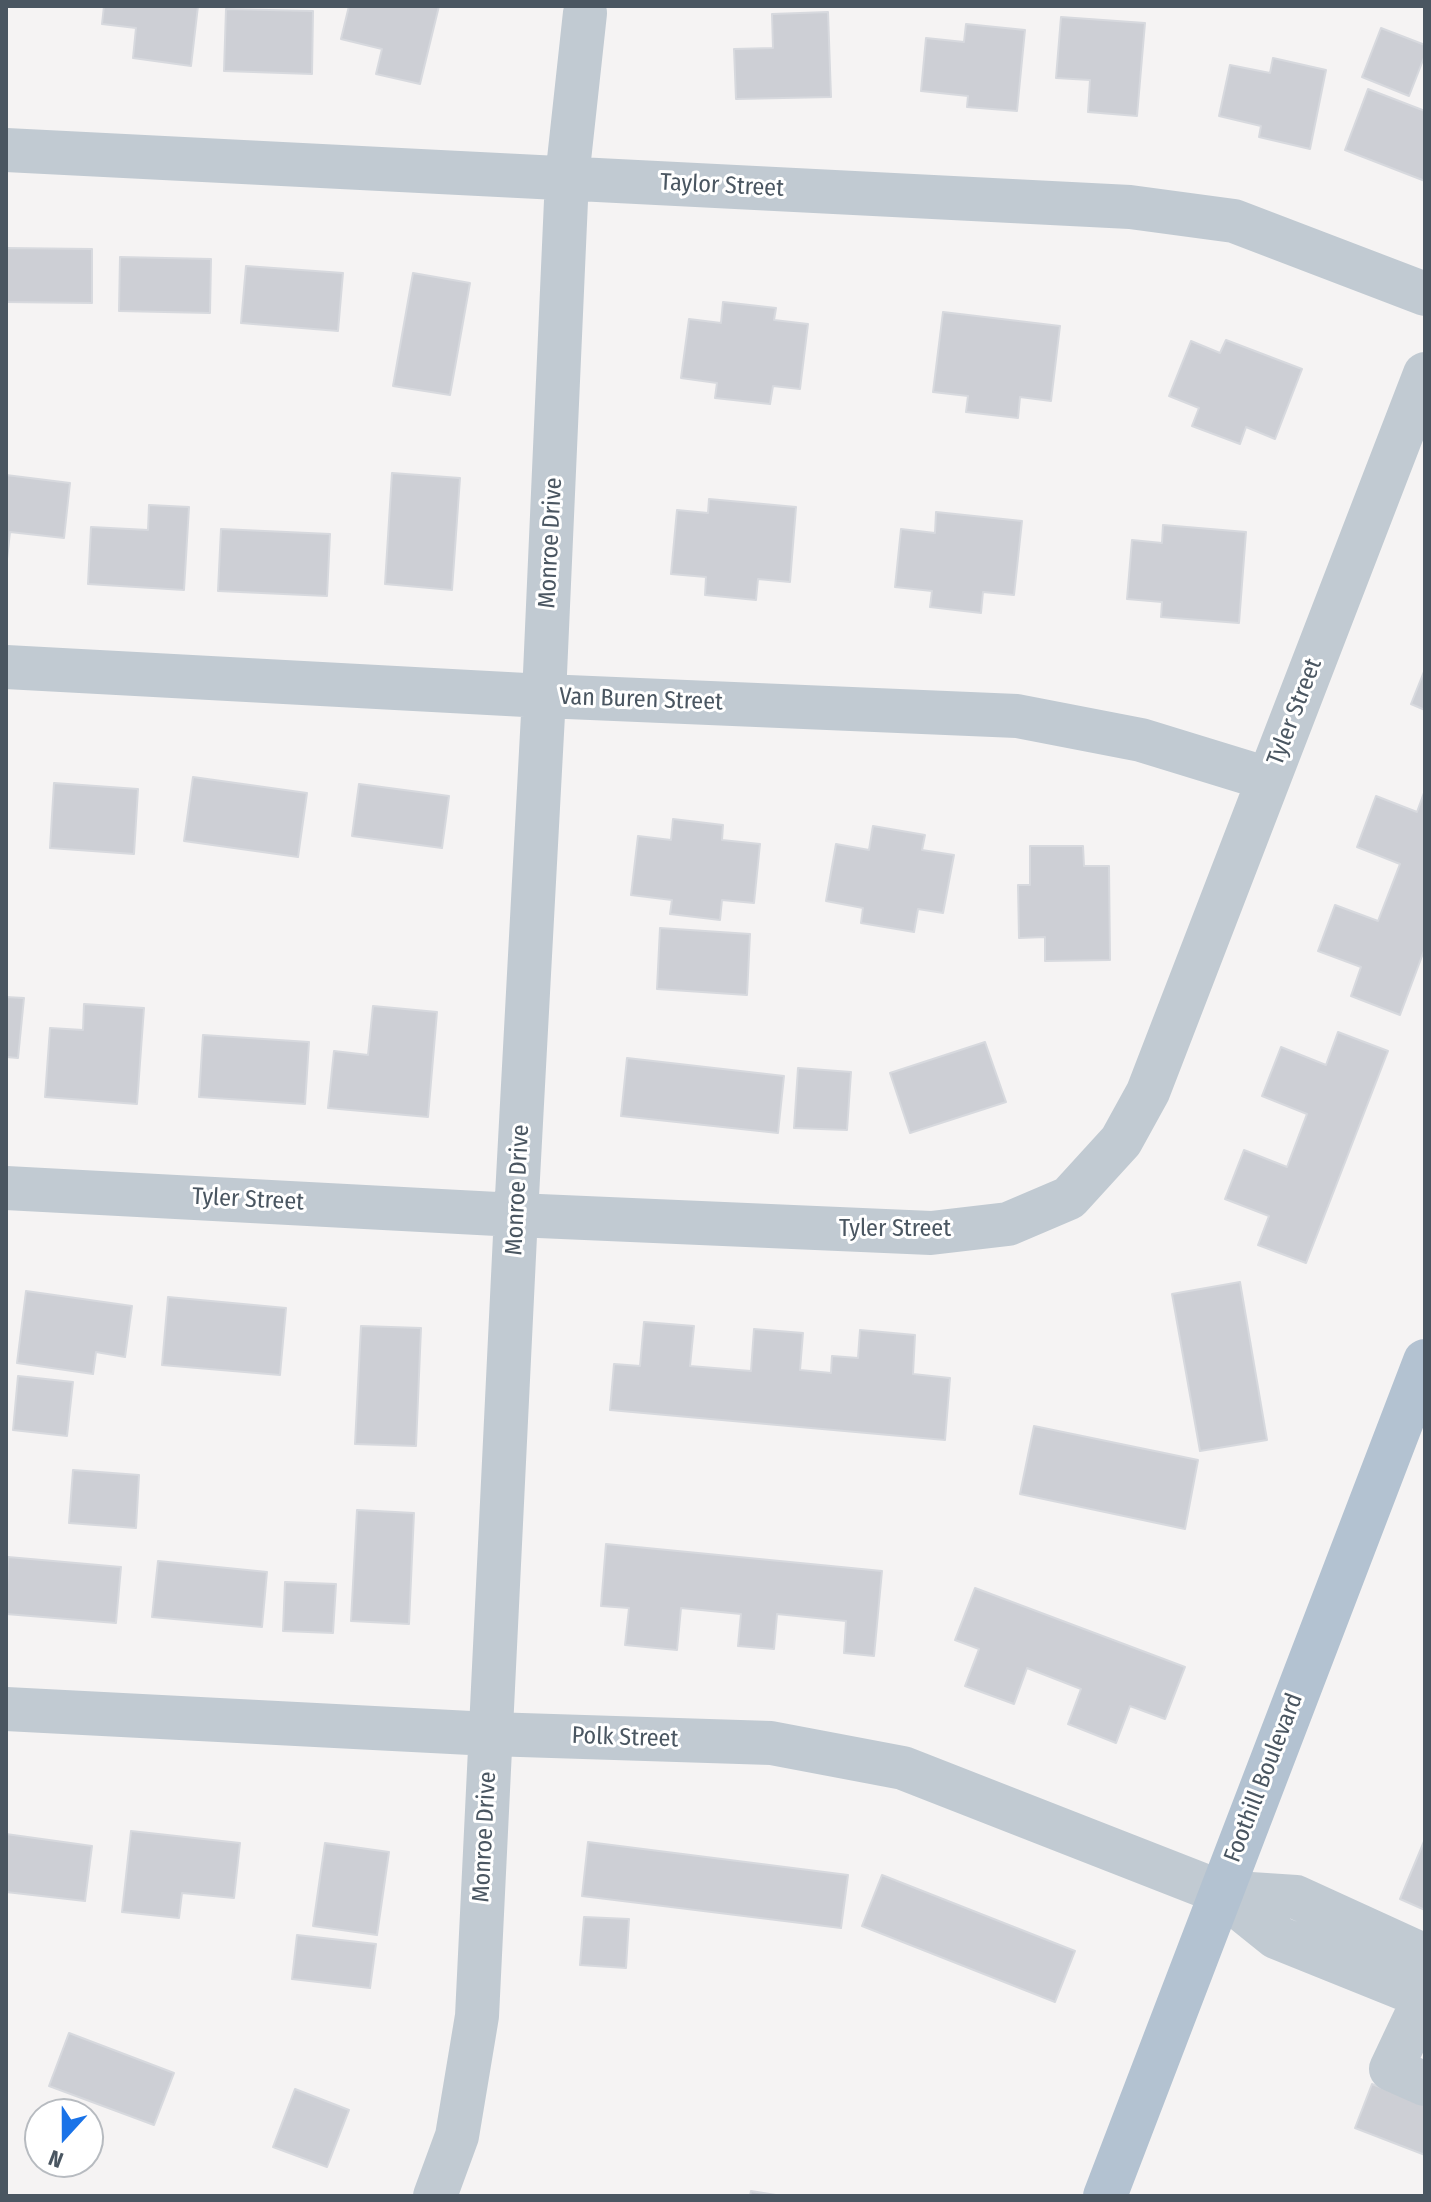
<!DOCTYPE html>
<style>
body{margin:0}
#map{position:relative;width:1431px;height:2202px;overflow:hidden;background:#f5f3f3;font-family:"Fira Sans Condensed",sans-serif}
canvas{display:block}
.frame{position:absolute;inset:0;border:8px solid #4a5661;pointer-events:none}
.north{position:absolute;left:24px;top:2098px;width:80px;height:80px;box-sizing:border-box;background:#fff;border:2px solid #b7bbc0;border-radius:50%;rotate:201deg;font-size:22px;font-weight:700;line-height:32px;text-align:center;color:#4a5661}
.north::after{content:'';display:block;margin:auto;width:28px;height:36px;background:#1a73e8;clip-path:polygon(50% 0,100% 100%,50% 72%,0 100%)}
</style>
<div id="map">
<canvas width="1431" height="2202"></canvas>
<div class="frame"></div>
<div class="north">N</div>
</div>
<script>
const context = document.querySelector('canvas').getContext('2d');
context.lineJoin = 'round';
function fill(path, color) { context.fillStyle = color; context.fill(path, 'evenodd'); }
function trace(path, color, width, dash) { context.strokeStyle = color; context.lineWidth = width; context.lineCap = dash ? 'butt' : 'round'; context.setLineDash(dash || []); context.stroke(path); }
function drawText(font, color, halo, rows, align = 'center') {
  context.font = font + ' "Fira Sans Condensed",sans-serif'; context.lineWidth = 6; context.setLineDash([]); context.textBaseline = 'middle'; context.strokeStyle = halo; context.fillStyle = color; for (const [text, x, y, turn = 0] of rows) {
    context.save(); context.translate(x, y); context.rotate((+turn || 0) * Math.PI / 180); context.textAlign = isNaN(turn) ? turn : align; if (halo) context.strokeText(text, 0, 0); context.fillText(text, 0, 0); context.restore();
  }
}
const building = new Path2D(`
 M104,6h94l-7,60 -58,-8 3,-30 -34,-4z
 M349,6h90l-19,78 -44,-10 6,-25 -41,-10z
 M226,9l87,2 -1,63 -88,-3z
 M828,12l3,85 -95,2 -2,-50 39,-1 -1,-34z
 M1061,17l84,6 -8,93 -49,-4 2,-32 -34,-2z
 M966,24l59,6 -8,81 -50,-4 1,-11 -47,-5 5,-53 38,4z
 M1381,28l44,17v10l-16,41 -47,-19z
 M1273,58l53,12 -16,79 -51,-12 2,-11 -42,-10 11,-51 40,8z
 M1368,89l57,22v70l-80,-31z
 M6,248l86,1v54l-86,-1z
 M120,257l91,2 -1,54 -91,-2z
 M246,266l97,7 -5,58 -97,-8z
 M413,273l57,10 -20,112 -57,-9z
 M723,302l53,6 -2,12 34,4 -8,65 -27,-3 -3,18 -55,-6 2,-15 -36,-5 8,-59 32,4z
 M943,312l117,14 -9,75 -31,-4 -2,21 -52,-6 2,-16 -35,-4z
 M1226,340l76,29 -27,70 -29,-12 -6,17 -48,-18 7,-18 -30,-12 22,-55 29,12z
 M392,473l68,5 -8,112 -67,-6z
 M6,475l64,8 -6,55 -54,-6 -4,36z
 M709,499l87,8 -6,75 -32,-3 -2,21 -51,-5 1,-18 -35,-3 6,-64 31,3z
 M149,505l40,2 -5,83 -96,-6 3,-57 57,3z
 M936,512l86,9 -8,74 -31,-3 -2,21 -51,-6 2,-16 -37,-4 6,-58 34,4z
 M1163,525l83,7 -7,91 -78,-6 1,-15 -35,-3 5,-59 30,3z
 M221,529l109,5 -3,62 -109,-5z
 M1425,669v41l-14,-6z
 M193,777l114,16 -9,64 -114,-16z
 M54,783l84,6 -4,65 -84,-6z
 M359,784l90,12 -7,52 -90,-12z
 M1425,790v158l-25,67 -49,-19 10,-29 -43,-16 17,-46 43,16 22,-57 -43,-17 19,-51 41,16z
 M673,819l50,6 -1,15 38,4 -6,59 -32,-3 -2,20 -50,-6 2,-14 -41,-5 7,-59 33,4z
 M873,826l52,9 -3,15 32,5 -11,58 -25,-4 -4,23 -53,-9 2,-15 -37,-7 10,-57 33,6z
 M1030,846h53l1,20h25l1,94 -65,1v-24l-26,1 -1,-53h12z
 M660,928l90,6 -3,61 -90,-6z
 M6,997l18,1 -6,60 -12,-1z
 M84,1004l60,4 -7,96 -92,-7 5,-69 33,2z
 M373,1006l64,6 -9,105 -100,-9 6,-57 34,4z
 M1338,1032l50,19 -82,212 -48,-18 11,-29 -44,-17 19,-49 43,17 20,-53 -45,-18 19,-49 45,18z
 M203,1035l106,7 -4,62 -106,-7z
 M985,1042l21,60 -96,31 -20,-60z
 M627,1058l157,18 -6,57 -157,-17z
 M798,1068l53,4 -4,58 -53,-2z
 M1240,1282l27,158 -67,11 -28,-157z
 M26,1291l106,15 -7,51 -29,-5 -3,22 -76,-11z
 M168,1297l118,11 -6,67 -118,-10z
 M644,1322l50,4 -4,40 61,5 3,-42 49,4 -3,37 31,3 1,-17 26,2 2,-28 55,5 -2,39 37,4 -5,62 -335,-30 4,-46 26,2z
 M361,1326l60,2 -5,118 -61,-2z
 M18,1376l55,6 -6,54 -54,-6z
 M1034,1426l164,34 -13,69 -165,-35z
 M73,1470l66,5 -3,53 -67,-5z
 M357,1510l57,3 -5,111 -58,-3z
 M606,1544l276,27 -8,85 -30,-3 2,-32 -69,-7 -3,35 -36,-3 3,-32 -60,-6 -4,42 -52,-5 4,-37 -28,-2z
 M8,1557l113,10 -5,56 -110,-9z
 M158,1561l109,11 -5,55 -110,-10z
 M285,1582l51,2 -3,49 -50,-2z
 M975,1588l210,79 -20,52 -35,-13 -14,37 -48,-19 13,-35 -54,-21 -13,36 -49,-18 14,-37 -24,-9z
 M131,1831l109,12 -6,55 -52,-5 -3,25 -57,-6z
 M6,1834l86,12 -7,55 -79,-9z
 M1425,1839v71l-25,-11z
 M588,1842l260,33 -7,53 -259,-32z
 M325,1843l64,9 -12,83 -64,-9z
 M882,1875l193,76 -20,51 -193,-76z
 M584,1917l45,2 -3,49 -46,-3z
 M297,1935l79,9 -6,44 -78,-9z
 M69,2033l105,40 -20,52 -105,-39z
 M1372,2084l53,21v50l-70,-27z
 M295,2089l54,21 -22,57 -54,-20z
 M751,2191l31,5h-32z`);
fill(building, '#cdcfd5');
trace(building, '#d7d9de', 2);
trace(new Path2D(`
 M6,150l1124,57 104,14 191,73
 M6,667l538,29 473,20 124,24 127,39
 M6,1188l510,27 415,18 77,-9 61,-26 52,-57 27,-49 277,-718
 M6,1709l484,25 281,9 132,25 317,124 56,45 149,60
 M1220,1892l76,5 129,59
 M1425,1997l-34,72 34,15
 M435,2196l22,-60 20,-120 39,-801 28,-519 23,-518 18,-165`), '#c1cad2', 44);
trace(new Path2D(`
 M1105,2196l320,-835`), '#b3c2d1', 44);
drawText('24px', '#4a5661', '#fff', [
 ["Taylor Street",722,186,3],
 ["Monroe Drive",551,543,-87],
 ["Van Buren Street",641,700,2],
 ["Tyler Street",1295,712,-69],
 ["Monroe Drive",518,1190,-87],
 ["Tyler Street",248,1200,3],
 ["Tyler Street",895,1229],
 ["Polk Street",625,1738,2],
 ["Foothill Boulevard",1264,1778,-69],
 ["Monroe Drive",485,1837,-87]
]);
</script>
